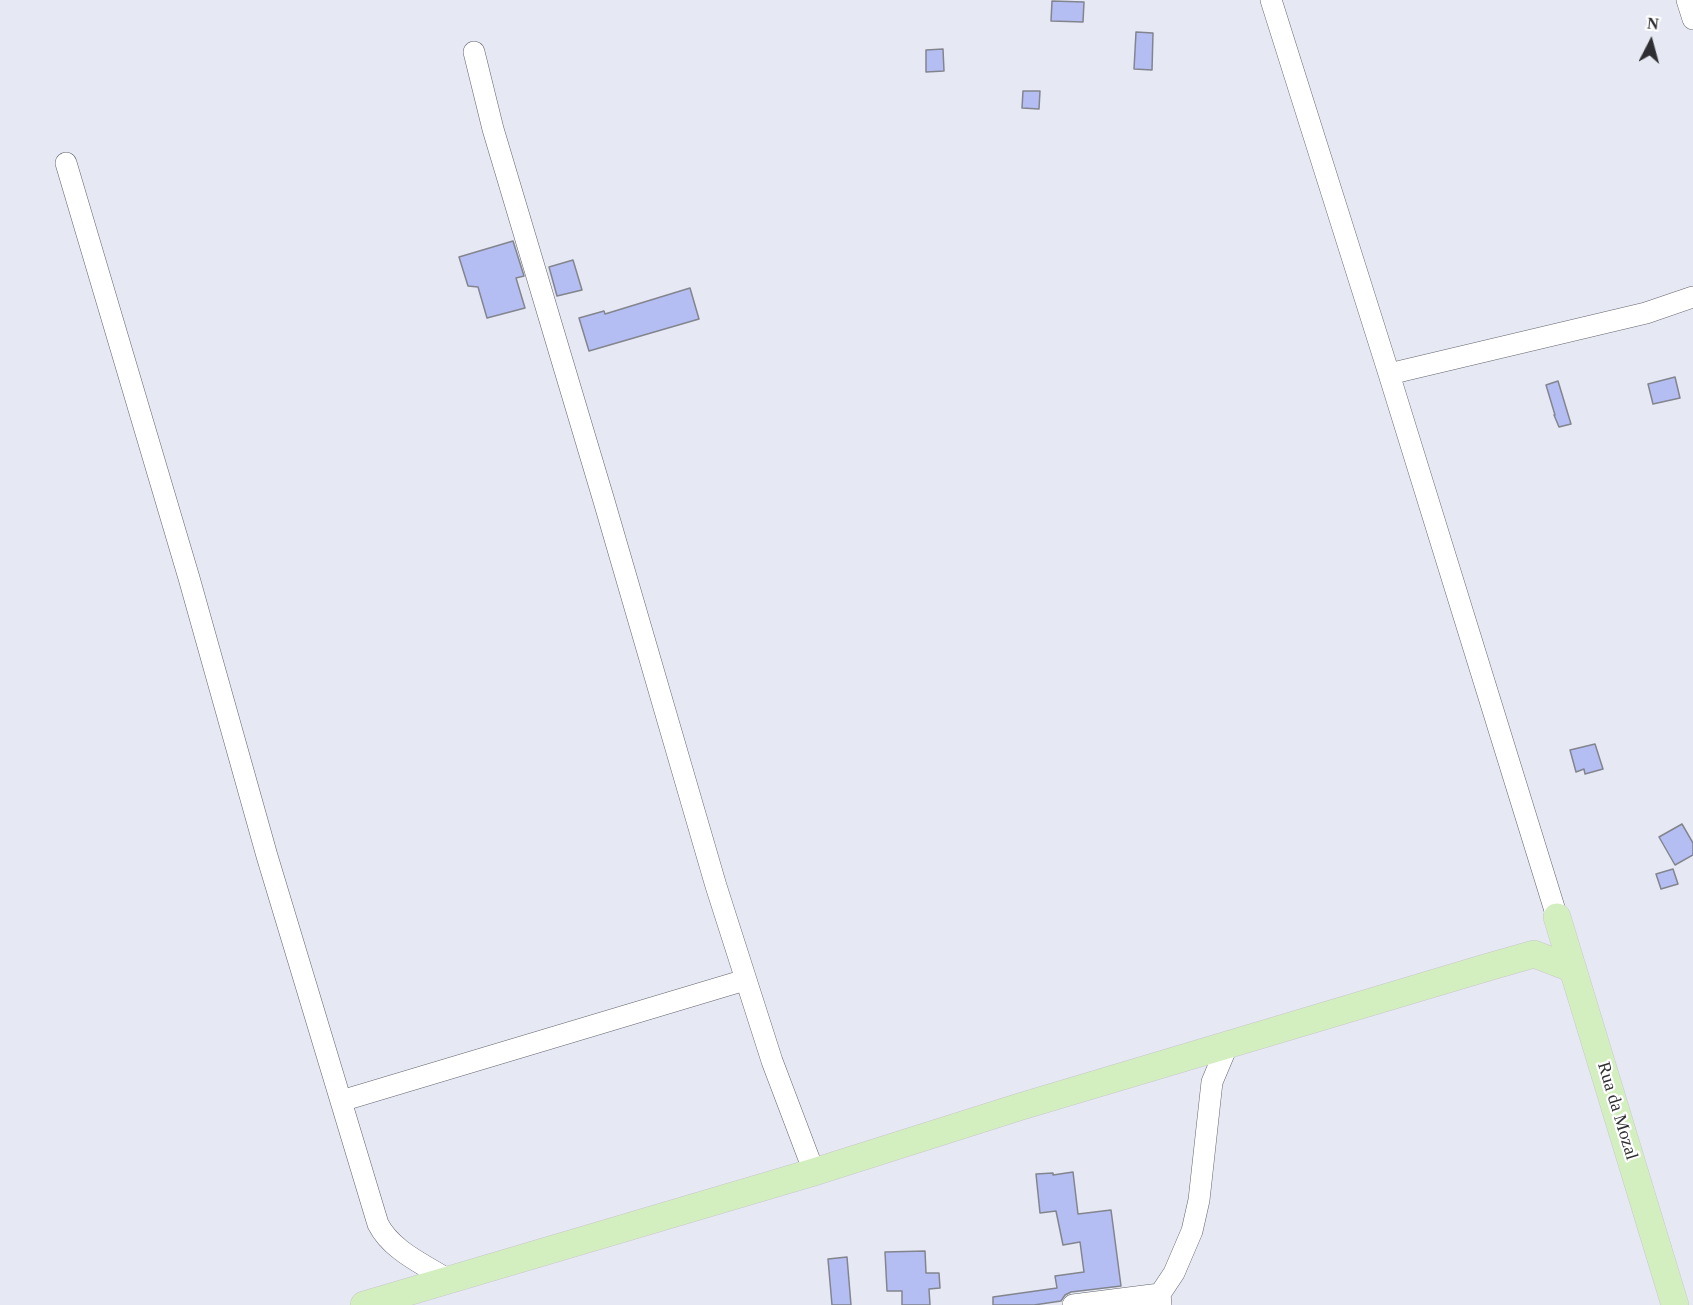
<!DOCTYPE html>
<style>
body{margin:0}
#map{position:relative;width:1693px;height:1305px;overflow:hidden;background:#e6e9f3;font-family:Georgia,serif}
canvas{display:block}
.north{position:absolute;left:1621px;top:12px;width:60px;height:60px;-webkit-text-stroke:4px #fff;paint-order:stroke;rotate:6deg;font-size:16px;font-weight:700;line-height:24px;text-align:center;color:#2f2f33}
.north::after{content:'';display:block;margin:auto;width:21px;height:27px;background:#2f2f33;clip-path:polygon(50% 0,100% 100%,50% 72%,0 100%)}
</style>
<div id="map">
<canvas width="1693" height="1305"></canvas>
<div class="north">N</div>
</div>
<script>
const context = document.querySelector('canvas').getContext('2d');
context.lineJoin = 'round';
function fill(path, color) { context.fillStyle = color; context.fill(path, 'evenodd'); }
function trace(path, color, width, dash) { context.strokeStyle = color; context.lineWidth = width; context.lineCap = dash ? 'butt' : 'round'; context.setLineDash(dash || []); context.stroke(path); }
function drawText(font, color, halo, rows, align = 'center') {
  context.font = font + ' Georgia,serif'; context.lineWidth = 4.5; context.setLineDash([]); context.textBaseline = 'middle'; context.strokeStyle = halo; context.fillStyle = color; for (const [text, x, y, turn = 0] of rows) {
    context.save(); context.translate(x, y); context.rotate((+turn || 0) * Math.PI / 180); context.textAlign = isNaN(turn) ? turn : align; if (halo) context.strokeText(text, 0, 0); context.fillText(text, 0, 0); context.restore();
  }
}
const building = new Path2D(`
 M1052,1l32,1 -1,20 -32,-1z
 M1136,32l17,1 -1,37 -18,-1z
 M943,49l1,22 -18,1v-22z
 M1023,91h17l-1,18 -17,-1z
 M513,241l11,35 -8,2 9,30 -38,10 -9,-31 -10,-1 -9,-29z
 M573,260l9,30 -25,6 -8,-29z
 M690,288l9,31 -110,32 -10,-33 25,-7 1,3z
 M1675,377l5,21 -27,6 -5,-20z
 M1558,381l13,43 -12,3 -5,-12h1l-9,-30z
 M1595,744l8,25 -18,5 -1,-5 -8,3 -6,-22z
 M1682,824l11,19v12l-18,10 -16,-28z
 M1673,869l5,15 -17,5 -5,-15z
 M1073,1172l5,42 33,-4 10,76 -50,6 -6,3 -4,6 -27,4h-41v-8l64,-9 -2,-12 29,-4 -4,-30 -17,3 -7,-34 -16,2 -4,-39 17,-1v2z
 M925,1251l1,22h13l1,15 -11,1 1,16h-28v-14h-15l-2,-39z
 M847,1257l4,48h-19l-4,-46z`);
fill(building, '#b4bef2');
trace(building, '#83858e', 1.5);
const minor = new Path2D(`
 M1271,0l118,374 168,543
 M1687,0l6,19
 M474,52l19,77 111,372 112,385 56,175 42,111
 M66,163l123,415 78,278 111,368c13,26 45,40 69,55
 M1389,374l257,-61 47,-16
 M341,1101l404,-121
 M1073,1305l87,-11
 M1161,1305l-1,-11 14,-21 18,-42 7,-31 13,-118 16,-38`);
const major = new Path2D(`
 M1557,917l118,388
 M364,1305l450,-133 205,-65 466,-139 49,-14 39,15`);
trace(minor, '#63646d', 22);
trace(major, '#c9c9ca', 28);
trace(minor, '#fff', 21);
trace(major, '#d3eebf', 27);
drawText('18px', '#2f2f33', '#fff', [
 ["Rua da Mozal",1617,1111,73]
]);
</script>
